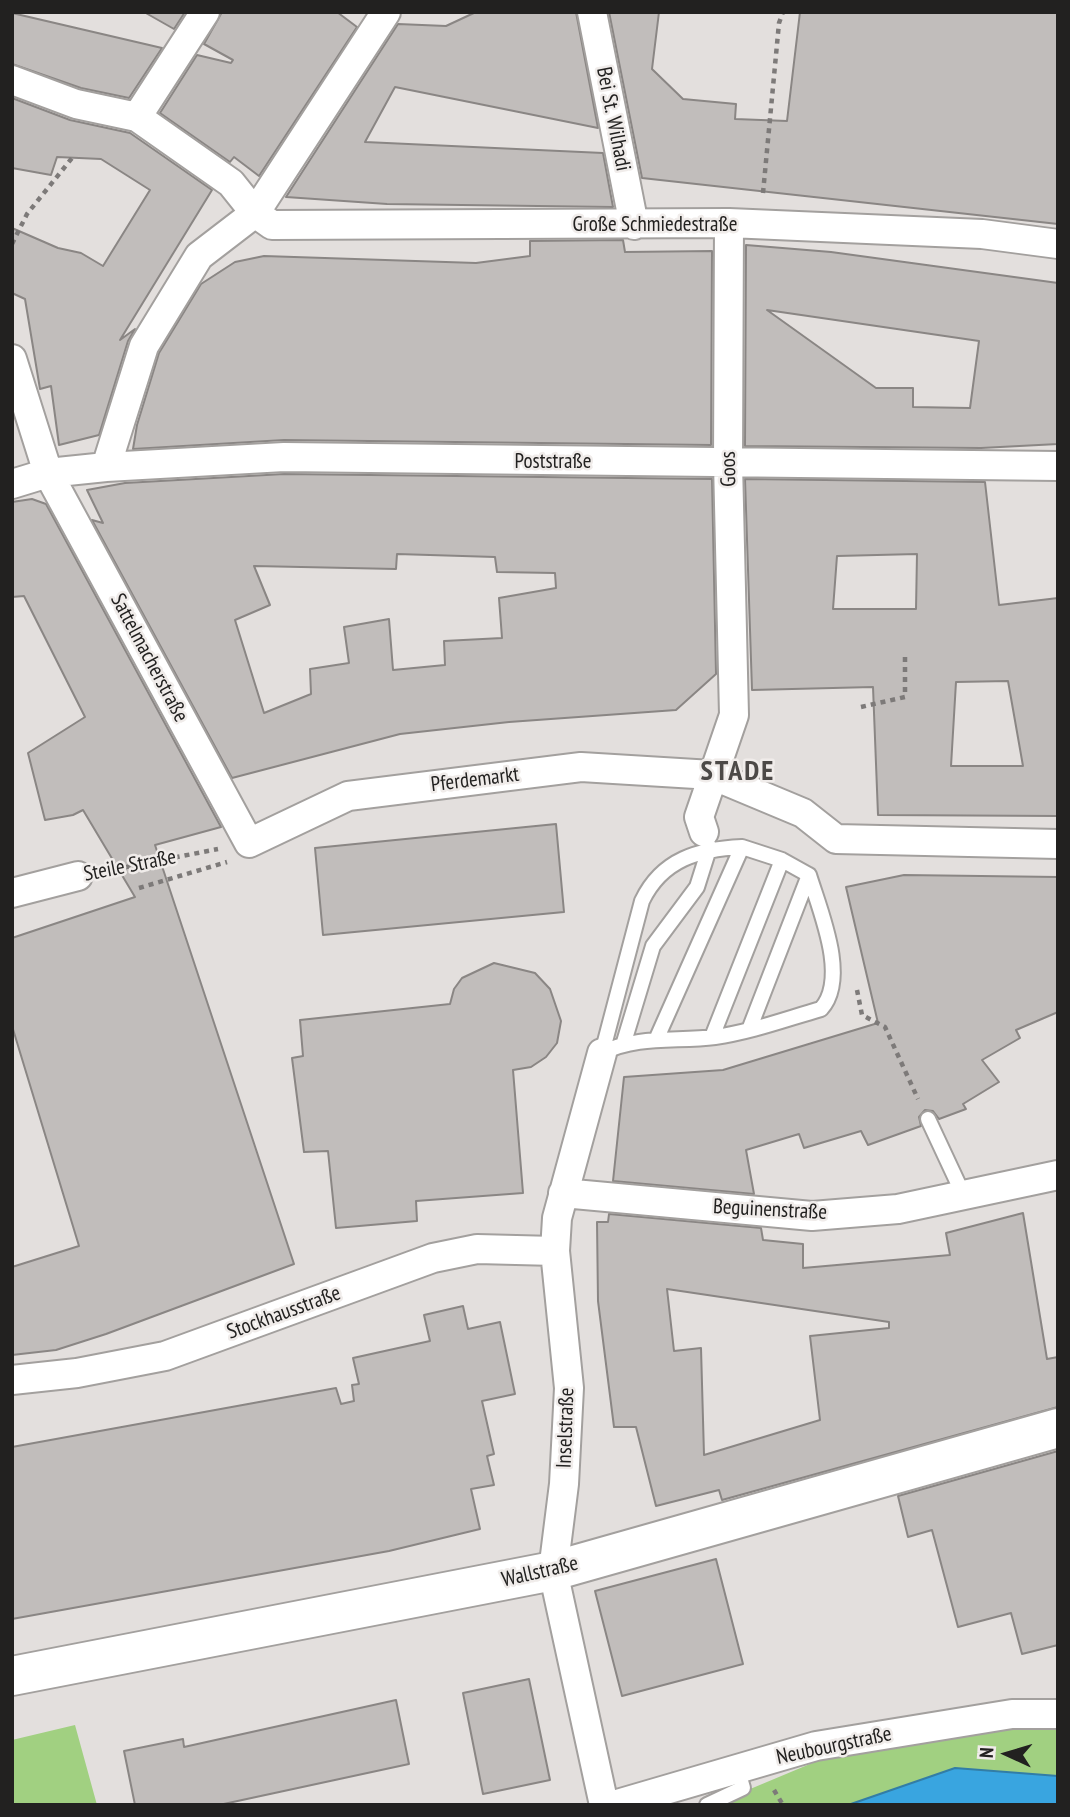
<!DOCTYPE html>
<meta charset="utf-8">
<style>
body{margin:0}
#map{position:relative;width:1070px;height:1817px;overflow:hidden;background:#e3dfdd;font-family:"PT Sans Narrow",sans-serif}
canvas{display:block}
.frame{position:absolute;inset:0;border:14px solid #222120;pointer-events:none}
.north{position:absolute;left:972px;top:1719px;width:70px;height:70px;-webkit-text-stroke:5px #f0ecea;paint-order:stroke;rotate:274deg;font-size:19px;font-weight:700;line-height:28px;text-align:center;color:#222120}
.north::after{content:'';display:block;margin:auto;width:24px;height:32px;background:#222120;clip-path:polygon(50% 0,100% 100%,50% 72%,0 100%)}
</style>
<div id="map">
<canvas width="1070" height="1817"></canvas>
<div class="frame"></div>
<div class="north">N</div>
</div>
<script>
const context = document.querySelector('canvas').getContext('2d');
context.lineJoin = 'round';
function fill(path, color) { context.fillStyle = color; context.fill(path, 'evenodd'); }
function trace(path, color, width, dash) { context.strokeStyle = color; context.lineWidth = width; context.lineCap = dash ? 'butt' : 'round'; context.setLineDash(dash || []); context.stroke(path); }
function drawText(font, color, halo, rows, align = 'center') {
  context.font = font + ' "PT Sans Narrow",sans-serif'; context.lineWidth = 5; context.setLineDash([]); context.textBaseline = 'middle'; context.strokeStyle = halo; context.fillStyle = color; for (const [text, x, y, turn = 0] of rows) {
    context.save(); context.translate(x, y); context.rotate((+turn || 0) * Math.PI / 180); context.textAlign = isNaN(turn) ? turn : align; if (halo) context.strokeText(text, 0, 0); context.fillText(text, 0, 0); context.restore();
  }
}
fill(new Path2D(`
 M1058,1712v64l-103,-8 -107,37h-136l129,-54z
 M75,1725l22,80h-85v-65z`), '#a1d081');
const water = new Path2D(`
 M955,1768l103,8v29h-210z`);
fill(water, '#39a5e0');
trace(water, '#327da6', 2);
const building = new Path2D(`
 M144,12h41l-11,17z
 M222,12h115l20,15 -98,149 -25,-19 -4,5 -70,-49 37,-58 34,8 2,-3 -29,-16z
 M476,12h100l22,116 -203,-41 -30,55 238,11 10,54 -226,-3 -101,-7 112,-173 48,2z
 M609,12h50l-7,57 31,30 53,5 -1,15 52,2 13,-109h258v212l-416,-46z
 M12,13l150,35 -33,50 -48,-10 -69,-24z
 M12,98l58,22 60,13 82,57 -92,150 15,-11 -7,12 -29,94 -40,10 -8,-59 -11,3 -15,-90 -13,-6v-65l46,20 23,5 22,13 47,-76 -49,-31 -44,-2 -6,18 -39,-7z
 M623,240l2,12 87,-1 -1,194 -427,-5 -151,9 4,-24 22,-72 42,-69 34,-22 29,-6 212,7 54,-7v-15z
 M746,245l85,7 227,31v161l-77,4 -236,-2zM767,310l212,31 -9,67 -57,-1v-19h-37z
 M284,474l428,5 4,195 -40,36 -167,12 -109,12 -168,44 -140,-258 11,3 -16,-33 38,-7zM397,554l98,3 2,15 58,1 1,15 -57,10 3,40 -58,3 1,24 -52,5 -4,-51 -45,8 5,36 -39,6 1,25 -47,19 -29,-93 35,-15 -16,-39 142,3z
 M745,479l240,3 14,123 59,-7v218l-180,-1 -5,-128 -121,3zM917,554l-1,55h-83l4,-53zM1008,681l15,85h-72l5,-84z
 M32,499l14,5 175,323 -66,18 139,419 -188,70 -50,16 -44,5v-88l67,-21 -67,-220v-88l123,-41 -52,-87 -10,5 -28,5 -17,-67 57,-36 -61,-121 -12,1v-95z
 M556,824l8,88 -241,23 -8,-87z
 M904,875l154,2v135l-42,18 4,8 -38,22 17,22 -36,22 3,5 -27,10 -6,-8 -8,-1 -6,7 2,9 -53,19 -7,-14 -57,17 -5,-14 -53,16 8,44 -141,-13 11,-104 99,-7 155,-47 -32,-136z
 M494,963l41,10 15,16 11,32 -4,22 -11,14 -15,10 -18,3 10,123 -107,8 1,20 -81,7 -8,-77 -24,1 -12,-94 11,-2 -3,-36 150,-16 4,-15 8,-11z
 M1023,1213l24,146 11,-2v50l-336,93 -3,-10 -63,16 -20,-79h-22l-16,-126 -1,-79h11l1,-8 152,14 2,12 40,4v24l147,-13 -4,-22zM667,1289l222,33v6l-79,8 10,84 -116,35 -3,-107 -27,3z
 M463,1306l5,23 32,-7 15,72 -33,7 12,53 -7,2 7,29 -23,4 9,40 -91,22 -377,68v-172l324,-59 5,16 13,-3 -2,-16 7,-1 -6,-26 77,-17 -6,-26z
 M1058,1451v194l-36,9 -11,-41 -53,14 -26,-97 -24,7 -10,-41z
 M716,1559l27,105 -121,32 -27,-105z
 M529,1679l21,101 -67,14 -20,-101z
 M396,1700l13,64 -190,41h-84l-11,-54 59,-12 1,8z`);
fill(building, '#c1bdbb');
trace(building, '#8a8684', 2);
const lane = new Path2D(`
 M742,847l40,13 27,15c11,36 40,103 12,134 -35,10 -70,23 -106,28 -39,5 -77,-2 -113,16l40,-152c20,-42 57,-52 100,-54z
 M749,1030l60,-155
 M712,1037l70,-177
 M656,1040l86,-193
 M624,1042l29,-96 44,-59 12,-38 -1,-5
 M928,1119l35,75
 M707,1805l36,-17 -5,-17`);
const street = new Path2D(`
 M592,12l42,213
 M12,80l64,24 61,13 94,66 24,30 17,12 457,-2 253,11 76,10
 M137,117l68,-105
 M12,359l36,114 201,370 99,-47 233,-29 131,8 91,38 33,26 222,5
 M106,467l38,-121 55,-90 56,-43 131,-201
 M12,484l36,-11 58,-6 178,-10 774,9
 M704,832l-5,-15 35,-102 -6,-252 1,-240
 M12,893l66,-17
 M602,1053l-45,165 -2,33 14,137 -5,96 -11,87 51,234
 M563,1193l249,23 86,-7 160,-34
 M12,1380l65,-7 88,-17 268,-98 44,-9 78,2
 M614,1805l202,-59 196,-32h46`);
const secondary = new Path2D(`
 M12,1676l541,-105 505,-143`);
trace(lane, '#a3a09e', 18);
trace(street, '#a3a09e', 32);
trace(secondary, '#a3a09e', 42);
trace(new Path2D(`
 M763,193l16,-170 4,-11
 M12,244l15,-30 45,-56
 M861,707l44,-10v-42
 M106,871l112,-22
 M139,888l88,-26
 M857,990l5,25 23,12 33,72
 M774,1790l9,15`), '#7d7a79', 4.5, [5, 5]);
trace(lane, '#fff', 14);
trace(street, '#fff', 28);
trace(secondary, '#fff', 38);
drawText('21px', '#222120', '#f0ecea', [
 ["Bei St. Wilhadi",613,119,79],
 ["Große Schmiedestraße",655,225],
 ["Poststraße",553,462],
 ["Goos",729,469,-91],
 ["Sattelmacherstraße",149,658,62],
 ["Pferdemarkt",475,780,-7],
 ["Steile Straße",130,866,-11],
 ["Beguinenstraße",770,1210,3],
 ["Stockhausstraße",284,1313,-20],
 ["Inselstraße",566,1428,-88],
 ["Wallstraße",540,1572,-13],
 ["Neubourgstraße",834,1746,-12]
]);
context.letterSpacing = '2px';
drawText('bold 28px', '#4c4947', '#f0ecea', [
 ["STADE",738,772]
]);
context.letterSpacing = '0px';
</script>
